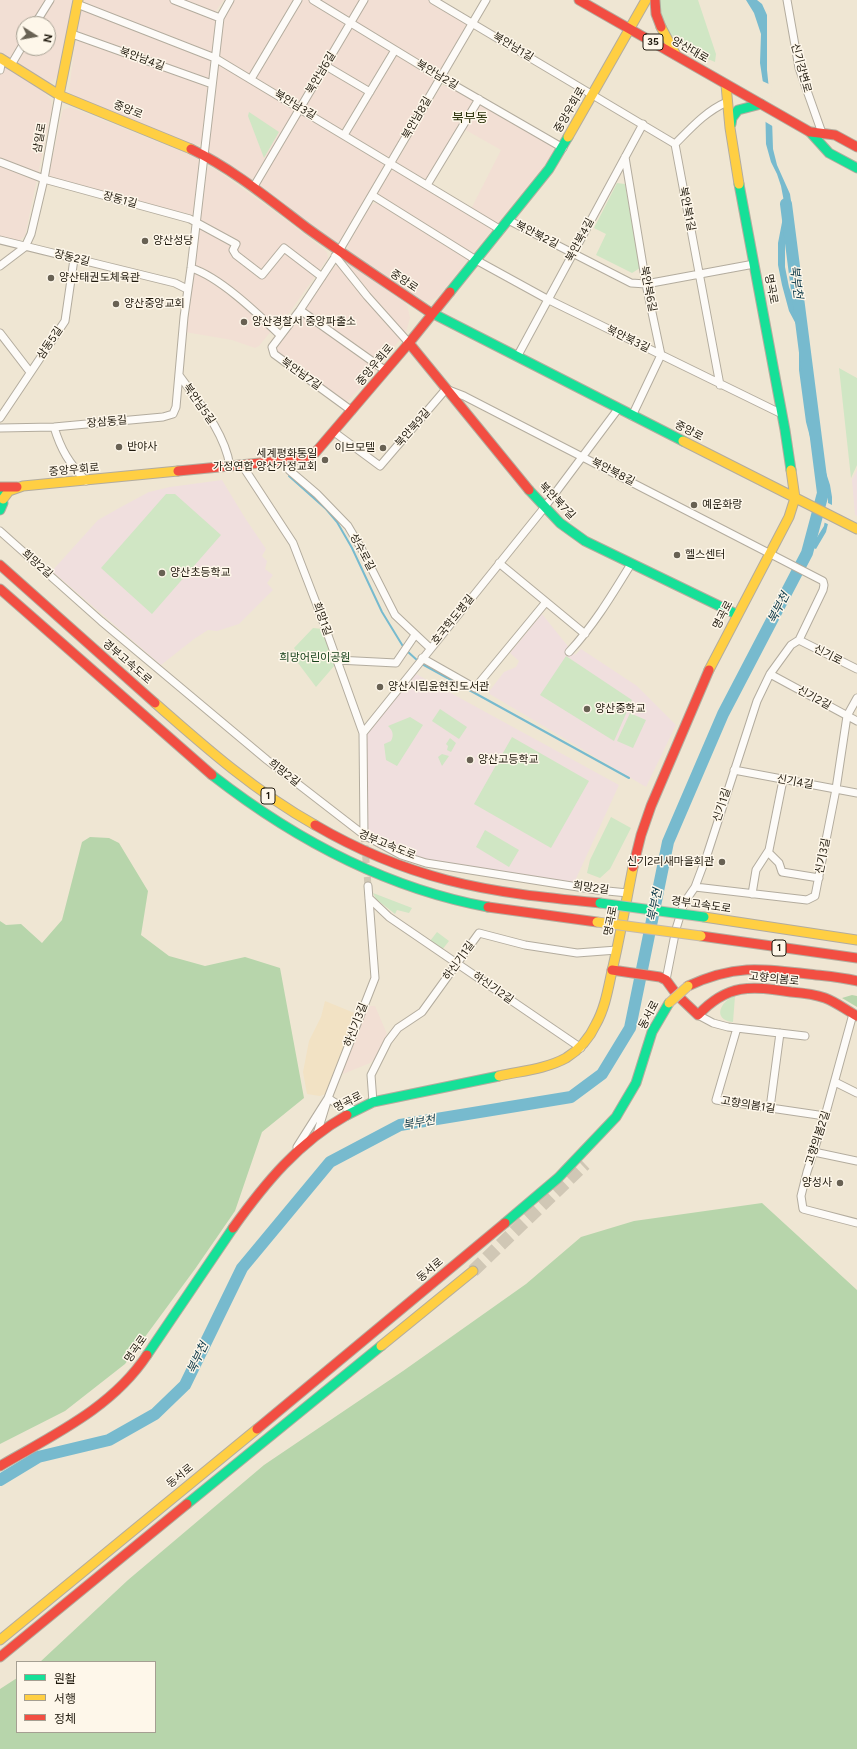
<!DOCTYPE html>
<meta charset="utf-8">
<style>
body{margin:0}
#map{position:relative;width:857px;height:1749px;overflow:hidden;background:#efe6d3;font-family:Figtree,"Noto Sans KR",sans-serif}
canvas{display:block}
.legend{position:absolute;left:16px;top:1661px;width:140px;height:72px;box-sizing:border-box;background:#fef7ea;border:1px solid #a59f92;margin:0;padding:5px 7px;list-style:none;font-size:12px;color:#201a0e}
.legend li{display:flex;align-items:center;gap:8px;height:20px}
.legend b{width:20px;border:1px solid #a59f92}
.north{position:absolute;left:16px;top:16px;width:40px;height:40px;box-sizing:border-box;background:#fef7ea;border:1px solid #a59f92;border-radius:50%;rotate:101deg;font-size:11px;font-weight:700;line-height:16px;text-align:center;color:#201a0e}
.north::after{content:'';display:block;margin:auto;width:14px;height:18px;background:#686153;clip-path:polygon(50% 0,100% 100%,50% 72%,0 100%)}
</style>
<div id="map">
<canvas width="857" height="1749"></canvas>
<ul class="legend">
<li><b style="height:5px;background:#16e098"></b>원활</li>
<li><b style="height:5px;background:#ffcf43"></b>서행</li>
<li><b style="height:5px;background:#f24e42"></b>정체</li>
</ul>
<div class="north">N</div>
</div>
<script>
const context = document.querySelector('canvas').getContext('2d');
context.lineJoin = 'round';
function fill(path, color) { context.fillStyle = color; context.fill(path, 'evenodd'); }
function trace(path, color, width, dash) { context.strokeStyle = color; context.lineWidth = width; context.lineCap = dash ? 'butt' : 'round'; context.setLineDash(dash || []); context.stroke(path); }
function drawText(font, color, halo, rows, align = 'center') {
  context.font = font + ' Figtree,"Noto Sans KR",sans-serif'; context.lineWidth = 3; context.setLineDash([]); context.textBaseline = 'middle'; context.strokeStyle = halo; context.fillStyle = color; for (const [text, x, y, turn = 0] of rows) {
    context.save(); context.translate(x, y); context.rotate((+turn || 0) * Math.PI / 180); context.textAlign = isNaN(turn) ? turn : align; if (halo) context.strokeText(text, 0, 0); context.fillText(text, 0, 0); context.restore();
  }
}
fill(new Path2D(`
 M0,0h46l-14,24h-8v13l-11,20 -5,1 -8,-4z
 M53,0h19l-1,18 -11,56 -9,8h-5l-28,-17 -2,-4 8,-13h24v-24h-9z
 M83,0h141l-9,12v12l-13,119 -7,3 -120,-49 -6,-5 6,-49 5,-3 1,-5 -3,-5 2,-20 5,-1 1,-5z
 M233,0h207l31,19 -29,53 -5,2 -3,5 1,4 -42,73 -5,1 -3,5 1,5 -45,72 -3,3 -5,-1 -127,-89 10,-66 5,-59 3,-11z
 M0,63l43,28 8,9 1,8 -27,128 -8,6 -17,-4z
 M447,85l37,20 68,41 2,5 -4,7 -53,65 -26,-14 30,-59 -37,-21 -33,56 -33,-21 -1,-3 44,-75z
 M70,107l130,52 -7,56 -145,-37 14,-65 1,-3z
 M209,166l3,1 70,50 45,35 1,6 -48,68 -4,-1 -17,21 -4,2 -23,-8 -47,-8 13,-107 9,-57z
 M394,170h3l95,59 -54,68 -9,4 -10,-1 -71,-47 -1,-3 1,-5 22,-40 6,-2 3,-5 -1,-6 13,-21z
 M342,261l6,1 56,39 3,4 3,13 -4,14 -34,43 -26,28 -70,-50 -2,-6 61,-81z
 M370,1006h5l12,28 -11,24 -6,5 -27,11v-5l23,-61z`), '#f2dfd4');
fill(new Path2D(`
 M325,1001l32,13 -31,80 -6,2 -13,-2 -4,-22 6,-31 12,-24z`), '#f2e2c4');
fill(new Path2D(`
 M857,470v46l-2,-1 -3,-35z
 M222,480l23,38 21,31 -4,7 5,5 -2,8 8,6 -6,8 6,7 -34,34 -22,7 -9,-1 -14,9 -33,26 -109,-94 46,-51 23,-13 28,-15 21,-5z
 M542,614l33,41 6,-6 56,37 39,39 -30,62 -158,-94 16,-21 12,-5 3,-6 -9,-8z
 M416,674l203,111 -45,98 -144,-21 -25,-8 -39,-18 1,-102z`), '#f0dfde');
fill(new Path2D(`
 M658,0h40l18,54 -1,8 -14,-6 -2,-4c-30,-18 -35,-15 -41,-52z
 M249,112l30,20 -15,26 -16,-42z
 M617,183l8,1 15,84 -8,5 -36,-18 10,-21 -12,-6z
 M839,368l18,10v87l-6,13z
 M166,494h9l46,41 -69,79 -51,-46z
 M313,628l10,1 12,36 -19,22 -21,-28 4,-4 -5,-7z
 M566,656l66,44 -18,41 -74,-46z
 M440,709l27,18 -8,12 -27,-18z
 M630,713l16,7 -13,28 -16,-7z
 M410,717l13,8 -26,41 -11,-6 -2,-16 7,-3c3,-6 2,-10 -3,-15z
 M512,737l77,44 -38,67 -77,-44z
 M450,738l6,5 -5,9 -4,-2 1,-4 -2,-2z
 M442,754l7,2 -7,10 -4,-9z
 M611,817l20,11 -21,41 -10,9 -13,-5 3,-13z
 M485,830l34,20 -10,17 -33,-20z
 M373,893l39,15 -3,5 -12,-3 -2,4 -19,-15z
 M437,932l12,9 -7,9 -12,-9z
 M735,996l-2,26c-21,-2 -13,-21 2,-26z`), '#d0e6c4');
fill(new Path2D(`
 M90,837l19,1 10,5 29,48 -7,44 28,21 36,10 40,-9 35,11 24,130 -42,34 -27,79 -40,58 -70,95 -60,47 -65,33v-523l6,4 15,-1 21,19 20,-23 20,-78z
 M852,995l5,1v11l-15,-9z
 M762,1203l95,87v459h-857v-60l17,-11v54h138v-70h-115l88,-82 136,-115 139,-94 123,-87 55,-47 53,-16z`), '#b7d5ab');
fill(new Path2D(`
 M746,0h11l5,4 5,11v55l5,49 1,30 4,16 13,29 2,14 -7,27v32l4,20 12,34 7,83 4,26 18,55 2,12v10l-6,25 -10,17 -5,-2 13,-21 4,-22v-12l-2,-13 -9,-16 -11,-41 -7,-52v-33l-2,-11 -8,-15 -7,-26 -4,-20v-22l7,-36 -4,-21 -4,-12 -6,-12 -5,-18 -1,-48 -5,-33 1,-29 -7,-21z`), '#77bace');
fill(new Path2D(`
 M760,80l11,5 3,42 -10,-6 -1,-24z
 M826,502l8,4 -4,19 -7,-3z`), '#efe6d3');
trace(new Path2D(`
 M289,476l37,33 11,13 15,26 30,64 22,36
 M407,651l11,10
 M422,664l207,114`), '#77bace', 2);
trace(new Path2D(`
 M0,1480l38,-23 71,-17 46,-26 30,-29 57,-117 88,-106 70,-37 171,-28 31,-23 28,-46 38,-186 55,-128 84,-161 16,-60 -37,-289`), '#77bace', 12);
trace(new Path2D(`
 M364,835l4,51`), '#d0c7b5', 7, [7, 3.5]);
trace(new Path2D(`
 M473,1271l112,-107`), '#d0c7b5', 13, [13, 6]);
const street = new Path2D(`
 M174,0l46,18
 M313,0l120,73 130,75
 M433,0l242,144 45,241
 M787,0l12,68 23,65
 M77,4l138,54 286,172
 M35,24l15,-24
 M72,34l140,50
 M11,65l13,-22
 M326,66l44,26
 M0,70l2,-11
 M251,79l47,-79
 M344,135l51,-85
 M675,144c16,-16 31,-33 52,-42
 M625,157l21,127 15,71 -29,61
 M0,162l44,17 146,40 46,25 -3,6 3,5 26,20 22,-27 38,29
 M427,185l52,-86
 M253,188l111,-188
 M372,195l104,65 71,39 235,115
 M508,220l123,63 15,1 108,-20
 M0,240l175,43 12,6
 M335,256l32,40 42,47
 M0,266l25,-19 6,-13 13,-55 15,-84
 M191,268c29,9 67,46 89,67
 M300,310l86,61
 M0,333l30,39
 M517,357l126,-233
 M179,375c20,28 45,56 51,91
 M352,411l-78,-57 -2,-7 28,-37 39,-59 147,-251
 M0,418l65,-97 9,-62
 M54,427c7,23 15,36 32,54
 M0,428l54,-1 109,-10 10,-3 3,-7 8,-90 7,-49 29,-250 10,-18
 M334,432l46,34 66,-77 18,7 359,185 1,4 -1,5 -24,50
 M287,461l2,9 28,24 31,32 13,22 34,67 35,33
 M242,465l51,78 27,70 43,120 1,102
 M0,531l101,90 166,139 97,75 37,20 25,8 171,27 31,3
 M499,563l86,71
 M799,640l58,29
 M569,652c25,-27 43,-57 62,-88
 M422,658l53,30 71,-86
 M337,660l59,3 19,-28
 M770,674l87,47
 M363,733l181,-225 74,-99
 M734,770l123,23
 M768,852l11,11 3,9 37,6
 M695,887l112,13 8,-4 21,-107 11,-73 10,-18
 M752,894l4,-24 13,-20 14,-70
 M369,898l20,19 192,131
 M666,980l10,-51 8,-26 11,-16 12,-32 50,-154 13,-27 21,-29 8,-5
 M853,1014l-28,102 -18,56 -6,24 2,13 54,14
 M698,1015l15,8 15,4 77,9
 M737,1028l-21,72 109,16
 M835,1082l22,11
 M373,1102l-2,-27 17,-34 10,-13 24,-16 57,-79 46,12 52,8 40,-3
 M770,1108l10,-75
 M317,1134l11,-36c9,7 16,10 27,12
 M297,1147l31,-49 47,-120 -7,-92
 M814,1152l43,9`);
const fast = new Path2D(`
 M731,124l1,-6 6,-8 23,-6
 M810,132l19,21 28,15
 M739,184l46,246 6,40
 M450,292l99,-123 19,-32
 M428,311l255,130
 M529,490l31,33 25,18 151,73
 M0,493l3,10 -3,7
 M212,775c82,64 173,113 276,132
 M347,1115l26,-13 126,-26
 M505,1223l53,-45 58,-61 20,-34 16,-51 17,-29
 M147,1355l86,-127
 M187,1504l194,-158`);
const slow = new Path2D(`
 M661,27l15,28
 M0,58l59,37 132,54
 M726,85l4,43 9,56
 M59,95l19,-95
 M568,137l78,-137
 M683,441l174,88
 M3,499l6,-8 14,-5 155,-15
 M709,670l80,-153 6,-19 -4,-28
 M155,703c51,45 101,89 160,122
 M704,917l153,23
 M499,1076c22,-5 47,-7 67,-18 13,-8 24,-21 30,-34 9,-16 12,-35 16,-53 8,-34 14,-69 21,-104
 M381,1346l92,-75
 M0,1640l257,-211`);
const jam = new Path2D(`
 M579,0l231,132
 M655,0l1,14 5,13
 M811,132l24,3 22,12
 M191,149c42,20 79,51 116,79 40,29 80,55 121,83
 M409,343l120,147
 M178,471l113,-11 17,-3 7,-4 94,-110 41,-51
 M0,487h17
 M0,565l155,138
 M0,589l212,186
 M315,825c41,24 86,43 132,55 50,13 102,18 153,23
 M633,867l8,-32 10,-29 58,-136
 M488,907l109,15
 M701,936l156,22
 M612,970l48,7 6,3 11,15 21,20c30,-32 53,-29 93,-23 12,1 23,2 34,6 11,4 21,12 32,18
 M688,986c45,-21 72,-18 120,-12 17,2 33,3 49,7
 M233,1228c32,-45 66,-86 114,-113
 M257,1429l248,-206
 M0,1466c53,-31 112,-58 147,-111
 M0,1657l187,-153`);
trace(street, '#b3ac9e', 9);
trace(fast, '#b3ac9e', 11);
trace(slow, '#b3ac9e', 11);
trace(jam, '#b3ac9e', 11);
trace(street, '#fdfbf8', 7);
trace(fast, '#16e098', 9);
trace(slow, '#ffcf43', 9);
trace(jam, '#f24e42', 9);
const fastBridge = new Path2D(`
 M600,903l104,14`);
const slowBridge = new Path2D(`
 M597,922l104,14
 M669,1003l19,-17`);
trace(fastBridge, '#c4b9ae', 11, []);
trace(slowBridge, '#c4b9ae', 11, []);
trace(fastBridge, '#16e098', 9);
trace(slowBridge, '#ffcf43', 9);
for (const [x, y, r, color] of [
 [145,241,4,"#686153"],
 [51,278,4,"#686153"],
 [116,304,4,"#686153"],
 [244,322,4,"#686153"],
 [119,447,4,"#686153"],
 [383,448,4,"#686153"],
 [325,460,4,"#686153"],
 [694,505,4,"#686153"],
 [677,555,4,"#686153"],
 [162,573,4,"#686153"],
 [380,687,4,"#686153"],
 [587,709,4,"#686153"],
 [470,760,4,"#686153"],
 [722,862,4,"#686153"],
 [840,1183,4,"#686153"]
]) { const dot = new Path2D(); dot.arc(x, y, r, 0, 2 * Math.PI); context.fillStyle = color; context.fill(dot); trace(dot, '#fef7ea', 1.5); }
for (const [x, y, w] of [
 [653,42,20],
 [268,796,14],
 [779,948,14]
]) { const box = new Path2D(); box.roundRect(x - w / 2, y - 8, w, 16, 3); context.fillStyle = '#fef7ea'; context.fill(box); trace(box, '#201a0e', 1); }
drawText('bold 10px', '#201a0e', null, [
 ["35",653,42],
 ["1",268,796],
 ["1",779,948]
]);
drawText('11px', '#201a0e', '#fef7ea', [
 ["북안남1길",513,47,31],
 ["양산대로",690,50,30],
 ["북안남4길",142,59,20],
 ["신기강변로",801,68,75],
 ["북안남6길",321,73,-59],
 ["북안남2길",437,75,31],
 ["북안남3길",295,105,31],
 ["중앙로",128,110,22],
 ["중앙우회로",570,110,-60],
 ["북안남8길",417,118,-60],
 ["삼일로",40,138,-80],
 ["장동1길",120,200,15],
 ["북안북1길",687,209,79],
 ["북안북2길",537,235,27],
 ["북안북4길",580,240,-62],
 ["장동2길",72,258,14],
 ["중앙로",404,281,34],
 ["북안북6길",648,289,79],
 ["명곡로",771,289,79],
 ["북안북3길",628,339,26],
 ["삼동5길",50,343,-56],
 ["중앙우회로",375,365,-50],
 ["북안남7길",301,374,36],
 ["북안남5길",199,404,55],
 ["장삼동길",107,422,-5],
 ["북안북9길",413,428,-49],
 ["중앙로",689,431,27],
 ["중앙우회로",74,470,-5],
 ["북안북8길",613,472,27],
 ["북안북7길",557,501,46],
 ["성수로길",362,552,62],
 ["희망2길",37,564,42],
 ["명곡로",723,615,-63],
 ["희망1길",322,619,70],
 ["호국학도병길",453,620,-51],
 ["신기로",828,655,27],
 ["경부고속도로",127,662,41],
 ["신기2길",814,698,28],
 ["희망2길",284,773,38],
 ["신기4길",795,782,10],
 ["신기1길",722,805,-72],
 ["경부고속도로",387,845,22],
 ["신기3길",823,856,-79],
 ["희망2길",591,888,8],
 ["경부고속도로",701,905,8],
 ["명곡로",611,921,-79],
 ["하신기1길",459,961,-54],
 ["고향의봄로",774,979,6],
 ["하신기2길",493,988,35],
 ["동서로",649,1015,-62],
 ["하신기3길",356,1025,-69],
 ["명곡로",348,1102,-27],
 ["고향의봄1길",748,1105,9],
 ["고향의봄2길",818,1138,-72],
 ["동서로",430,1270,-40],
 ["명곡로",136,1349,-55],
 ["동서로",180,1476,-39]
]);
drawText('11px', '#201a0e', '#fef7ea', [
 ["양산성당",153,241],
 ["양산태권도체육관",59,278],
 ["양산중앙교회",124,304],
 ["양산경찰서 중앙파출소",252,322],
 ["반야사",127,447],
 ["이브모텔",375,448,"right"],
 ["세계평화통일",317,454,"right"],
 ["가정연합 양산가정교회",317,467,"right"],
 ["예운화랑",702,505],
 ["헬스센터",685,555],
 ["양산초등학교",170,573],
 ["양산시립윤현진도서관",388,687],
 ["양산중학교",595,709],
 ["양산고등학교",478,760],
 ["신기2리새마을회관",714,862,"right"],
 ["양성사",832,1183,"right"]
], 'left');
drawText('11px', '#17421b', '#fef7ea', [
 ["희망어린이공원",315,658]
]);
drawText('italic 12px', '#0b3848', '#fef7ea', [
 ["북부천",796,282,83],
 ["북부천",779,608,-63],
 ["북부천",655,905,-78],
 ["북부천",419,1123,-11],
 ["북부천",198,1358,-64]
]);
drawText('13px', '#2b320a', '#fef7ea', [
 ["북부동",470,118]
]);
</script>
